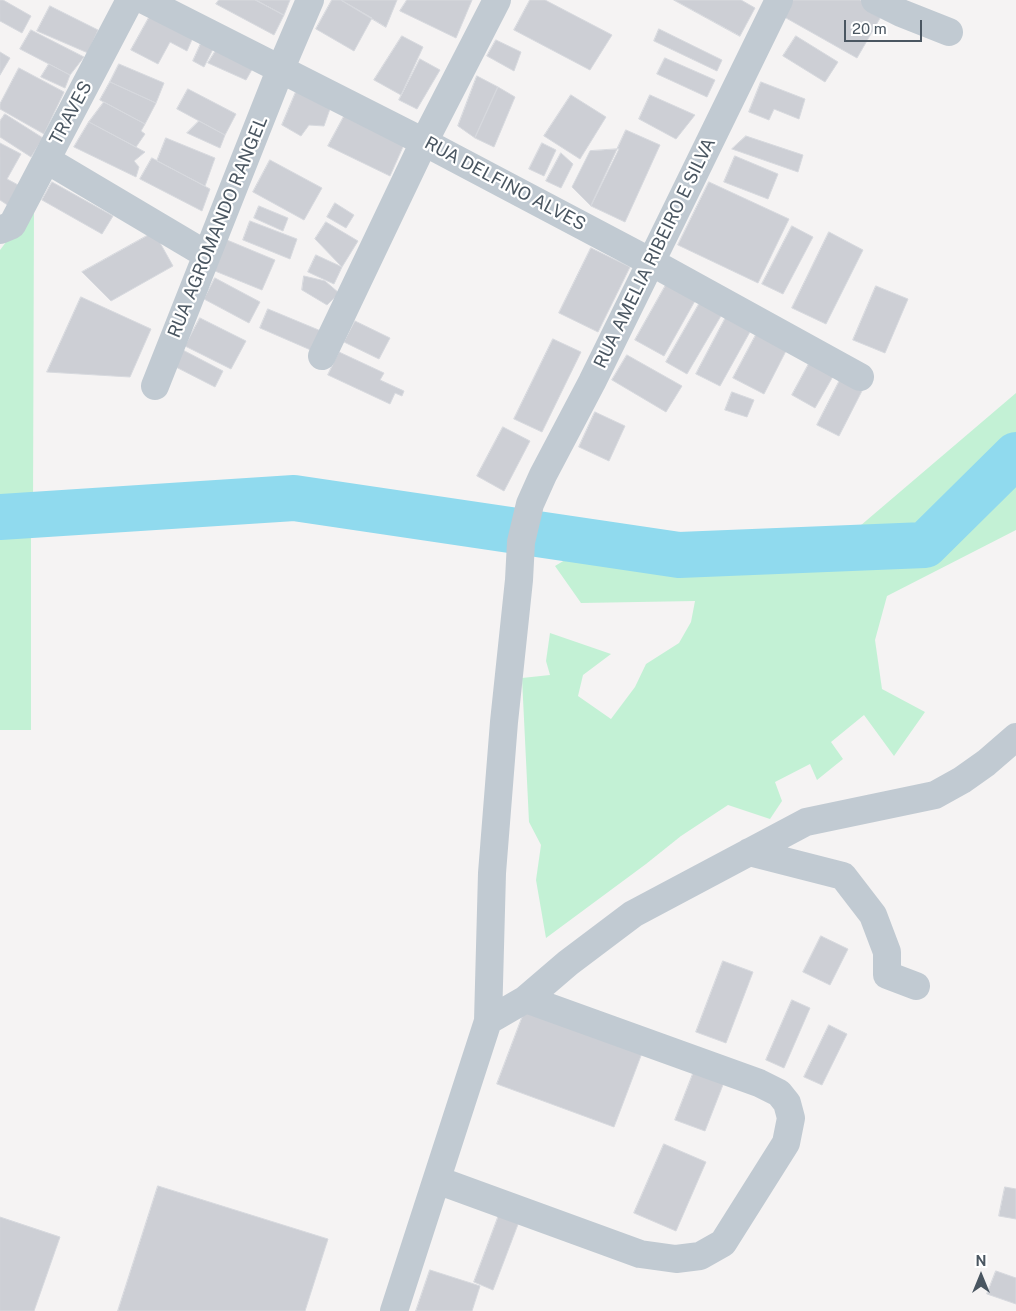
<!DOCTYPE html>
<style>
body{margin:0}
#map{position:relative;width:1016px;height:1311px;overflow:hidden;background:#f5f3f3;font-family:"Public Sans",sans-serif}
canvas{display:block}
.north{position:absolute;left:956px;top:1251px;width:50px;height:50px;-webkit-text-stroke:4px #fff;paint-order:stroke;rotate:0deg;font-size:14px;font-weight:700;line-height:20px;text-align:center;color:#4a5661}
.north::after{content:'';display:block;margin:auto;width:18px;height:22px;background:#4a5661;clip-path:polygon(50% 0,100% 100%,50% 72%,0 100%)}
.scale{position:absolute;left:844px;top:20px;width:78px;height:22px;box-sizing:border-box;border:2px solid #4a5661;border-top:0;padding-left:6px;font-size:15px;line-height:18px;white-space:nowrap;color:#4a5661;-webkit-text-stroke:4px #fff;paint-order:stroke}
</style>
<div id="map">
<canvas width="1016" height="1311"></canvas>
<div class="north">N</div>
<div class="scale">20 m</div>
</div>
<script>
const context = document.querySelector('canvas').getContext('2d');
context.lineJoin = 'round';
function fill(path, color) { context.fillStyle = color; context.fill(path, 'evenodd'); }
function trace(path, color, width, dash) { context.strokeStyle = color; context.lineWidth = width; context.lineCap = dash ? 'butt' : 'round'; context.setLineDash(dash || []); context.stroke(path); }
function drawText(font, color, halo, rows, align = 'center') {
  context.font = font + ' "Public Sans",sans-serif'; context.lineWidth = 4.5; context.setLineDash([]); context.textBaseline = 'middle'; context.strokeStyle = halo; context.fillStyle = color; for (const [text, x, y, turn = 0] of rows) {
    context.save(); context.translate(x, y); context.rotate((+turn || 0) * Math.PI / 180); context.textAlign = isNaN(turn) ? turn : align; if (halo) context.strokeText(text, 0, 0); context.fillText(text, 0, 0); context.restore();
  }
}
fill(new Path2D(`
 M34,205l-1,302 -33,3v-260z
 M1016,393v137l-129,66 -12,44 7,49 43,23 -31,44 -30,-41 -33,27 12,17 -26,21 -7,-16 -35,18 7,19 -12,18 -42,-14 -47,31 -35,28 -100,74 -10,-58 5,-35 -12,-23 -7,-144 28,-3 -4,-14 4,-28 61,21 -28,21 -5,21 33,23 24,-32 11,-23 33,-21 12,-21 4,-21 -114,2 -26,-37 58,-35 220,18z
 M31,523v207h-31v-204z`), '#c3f1d5');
trace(new Path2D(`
 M0,517l294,-19 385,57 246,-10 91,-90`), '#90daee', 46);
const building = new Path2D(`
 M0,0h3l28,16 -9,17 -22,-12z
 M219,0h36l29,15 -10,20 -58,-31z
 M256,0h34l-6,15z
 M332,0h9l31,18 -18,33 -38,-22z
 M341,0h56l-11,27z
 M407,0h65l-16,38 -56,-27z
 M530,0h15l67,35 -22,35 -76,-40z
 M674,0h67l14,8 -15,28z
 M787,0h73l23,13 -26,45 -78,-44z
 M50,6l48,24 -10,23 -51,-22z
 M151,14l43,21 -7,16 -17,-9 -12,22 -27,-14z
 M659,29l63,31 -5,11 -63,-30z
 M31,30l53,27 -14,18 -50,-26z
 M402,36l21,11 -22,48 -27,-15z
 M796,36l42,26 -13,20 -42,-26z
 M496,40l25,12 -7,19 -27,-15z
 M202,41l12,6 -10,20 -11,-6z
 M218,47l36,19 -8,14 -38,-17z
 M0,52l10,6 -10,17z
 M665,58l50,22 -8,17 -50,-23z
 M420,59l20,11 -23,39 -18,-9z
 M49,64l21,11 -5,13 -24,-11z
 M119,64l45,19 -8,20 -46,-21z
 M19,68l45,24 -20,42 -44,-25v-5z
 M477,76l21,11 -23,51 -17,-12z
 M110,82l46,21 -11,21 -45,-24z
 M761,82l44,17 -6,20 -25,-10 -5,11 -20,-8z
 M298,87l33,19 -7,20 -15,-1 -8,11 -19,-11z
 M498,87l17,10 -21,50 -19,-9z
 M188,89l48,25 -11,21 -48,-26z
 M571,95l35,22 -26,42 -36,-23z
 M650,95l45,20 -19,24 -37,-20z
 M104,102l41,22 -4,7 4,3 -9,13 -47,-25z
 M348,109l58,31 -16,36 -62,-30z
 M5,114l38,24 -12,19 -31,-20v-16z
 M199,121l26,14 -5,13 -33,-15z
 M89,122l56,30 -11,9 5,6 -3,10 -62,-30z
 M626,130l34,15 -35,77 -34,-16z
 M746,136l57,19 -5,17 -66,-23z
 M166,138l49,20 -10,28 -48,-25z
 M0,143l21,11 -14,25 13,7 -11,20 -9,-6z
 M542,143l14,7 -12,26 -15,-7z
 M619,149l-28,57 -19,-19 18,-36z
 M561,153l12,11 -12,24 -15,-7z
 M735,156l43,18 -10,25 -44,-17z
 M152,158l58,31 -8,22 -62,-32z
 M270,160l52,28 -18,32 -51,-28z
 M52,182l61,34 -11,18 -60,-34z
 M709,182l80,37 -31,64 -80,-38z
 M335,203l19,12 -8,13 -19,-11z
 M259,206l29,12 -5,13 -29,-13z
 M250,221l47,18 -7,20 -47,-19z
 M326,222l32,19 -16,26 -27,-28z
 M792,226l21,11 -30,57 -21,-10z
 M154,232l19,34 -62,35 -29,-29z
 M829,232l34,18 -37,74 -34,-16z
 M227,240l48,20 -13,30 -47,-19z
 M591,248l39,19 -32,65 -39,-19z
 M316,255l26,12 -8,17 -26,-12z
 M304,276l21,5 14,12 -12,12 -25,-15z
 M215,278l45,24 -11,21 -45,-24z
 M667,283l29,16 -32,57 -29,-16z
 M876,286l32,13 -23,54 -32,-13z
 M81,297l70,32 -21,48 -83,-5z
 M699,304l26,5 -38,65 -21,-12z
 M268,309l53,22 -8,20 -53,-23z
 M726,317l25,13 -31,56 -24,-12z
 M200,318l46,23 -15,28 -46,-23z
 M355,321l35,17 -11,21 -35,-17z
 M758,331l30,16 -24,47 -31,-16z
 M553,339l28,13 -39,80 -28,-13z
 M179,348l44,23 -8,16 -45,-23z
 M339,352l45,21 -4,7 24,11 -2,5 -7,-3 -5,11 -62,-29z
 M627,355l55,31 -16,26 -54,-32z
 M812,358l24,13 -21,37 -23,-13z
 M843,374l22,11 -26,51 -22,-11z
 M732,392l22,8 -7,17 -22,-7z
 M595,412l30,14 -16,35 -30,-14z
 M503,427l27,14 -26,50 -27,-15z
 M821,936l27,13 -18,36 -27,-13z
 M723,961l30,11 -27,71 -30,-11z
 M792,1000l18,8 -26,60 -18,-8z
 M525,1010l117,43 -28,74 -117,-43z
 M829,1025l18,9 -25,51 -18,-8z
 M696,1066l30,11 -21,54 -30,-11z
 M664,1144l42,18 -30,69 -42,-18z
 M158,1186l170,53 -23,72h-187z
 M1005,1187l11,2v30l-17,-3z
 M500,1212l20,7 -27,71 -19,-8z
 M0,1217l60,20 -26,74h-34z
 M430,1270l50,16 -8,25h-56z
 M996,1271l20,7v26l-29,-10z`);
fill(building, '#cdcfd5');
trace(building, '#d7d9de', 1);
trace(new Path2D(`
 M144,0l280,142 227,120 209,115
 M875,0l26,13 48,19
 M47,160l160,95
 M0,230l12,-5 118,-225
 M322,356l102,-214 73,-142
 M155,386l126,-318 29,-68
 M749,852l94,24 30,39 14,37v23l29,11
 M488,1021l4,-148 12,-151 15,-142 2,-38 9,-38 13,-29 49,-93 59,-120 128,-262
 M437,1180l203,74 36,5 24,-3 23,-13 63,-100 5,-25 -4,-15 -8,-10 -20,-10 -233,-84
 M394,1311l94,-290 38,-22 42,-36 65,-49 173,-92 129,-27 27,-15 24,-17 30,-26`), '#c1cad2', 28);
drawText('18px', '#4a5661', '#fff', [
 ["TRAVES",71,113,-62],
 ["RUA DELFINO ALVES",505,184,28],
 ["RUA AGROMANDO RANGEL",218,227,-68],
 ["RUA AMELIA RIBEIRO E SILVA",655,253,-64]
]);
</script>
